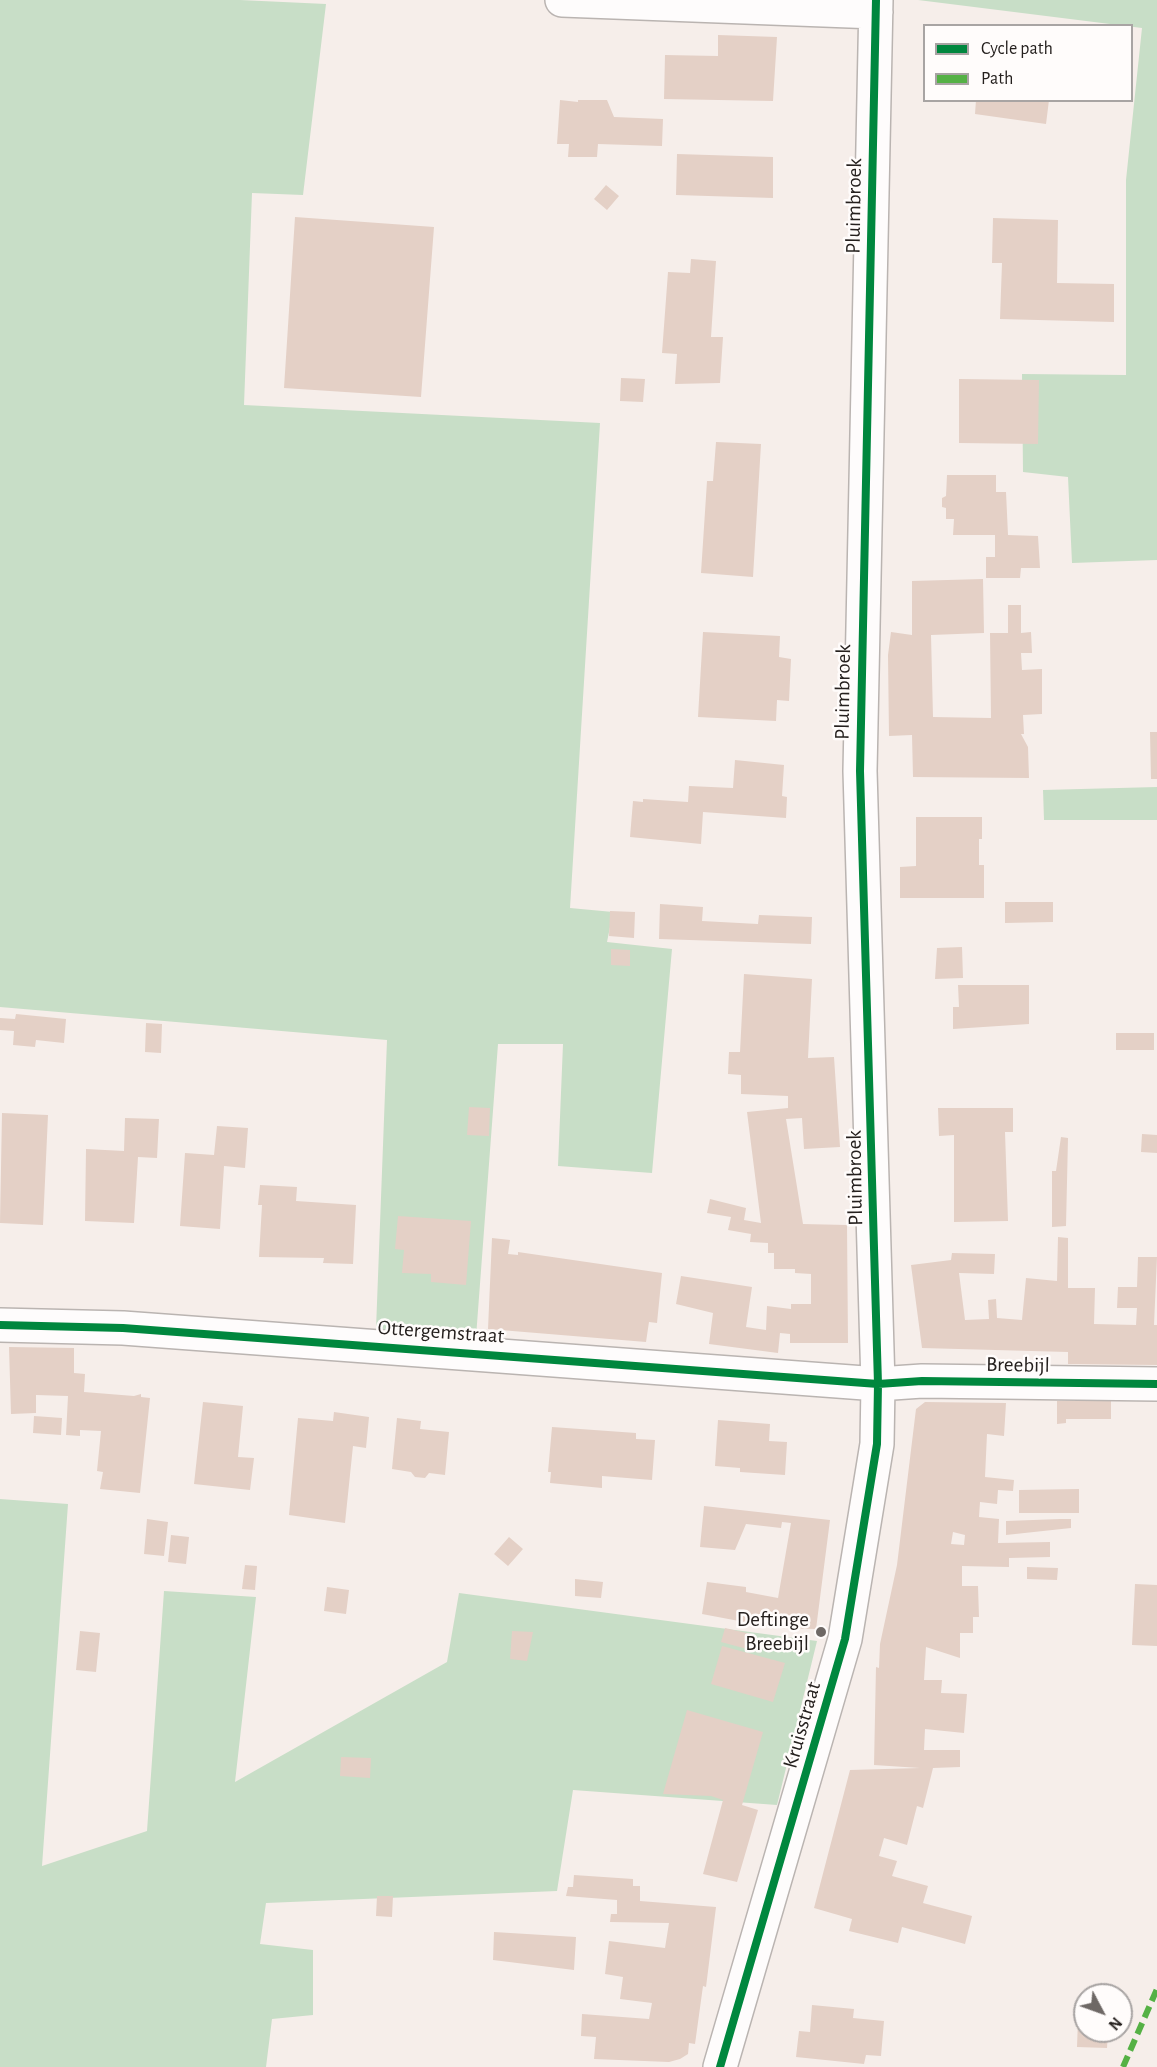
<!DOCTYPE html>
<style>
body{margin:0}
#map{position:relative;width:1157px;height:2067px;overflow:hidden;background:#f6eeea;font-family:"Alegreya Sans",sans-serif}
canvas{display:block}
.legend{position:absolute;left:923px;top:24px;width:210px;height:78px;box-sizing:border-box;background:#fffcfb;border:2px solid #a8a4a3;margin:0;padding:8px 10px;list-style:none;font-size:18px;color:#25201e}
.legend li{display:flex;align-items:center;gap:12px;height:30px}
.legend b{width:30px;border:2px solid #a8a4a3}
.north{position:absolute;left:1073px;top:1983px;width:60px;height:60px;box-sizing:border-box;background:#fffcfb;border:2px solid #a8a4a3;border-radius:50%;rotate:131deg;font-size:16px;font-weight:700;line-height:24px;text-align:center;color:#25201e}
.north::after{content:'';display:block;margin:auto;width:21px;height:27px;background:#6e6865;clip-path:polygon(50% 0,100% 100%,50% 72%,0 100%)}
</style>
<div id="map">
<canvas width="1157" height="2067"></canvas>
<ul class="legend">
<li><b style="height:8px;background:#00873e"></b>Cycle path</li>
<li><b style="height:8px;background:#55b145"></b>Path</li>
</ul>
<div class="north">N</div>
</div>
<script>
const context = document.querySelector('canvas').getContext('2d');
context.lineJoin = 'round';
function fill(path, color) { context.fillStyle = color; context.fill(path, 'evenodd'); }
function trace(path, color, width, dash) { context.strokeStyle = color; context.lineWidth = width; context.lineCap = dash ? 'butt' : 'round'; context.setLineDash(dash || []); context.stroke(path); }
function drawText(font, color, halo, rows, align = 'center') {
  context.font = font + ' "Alegreya Sans",sans-serif'; context.lineWidth = 5; context.setLineDash([]); context.textBaseline = 'middle'; context.strokeStyle = halo; context.fillStyle = color; for (const [text, x, y, turn = 0] of rows) {
    context.save(); context.translate(x, y); context.rotate((+turn || 0) * Math.PI / 180); context.textAlign = isNaN(turn) ? turn : align; if (halo) context.strokeText(text, 0, 0); context.fillText(text, 0, 0); context.restore();
  }
}
fill(new Path2D(`
 M0,0h240l86,4 -23,191 -51,-2 -8,212 356,18 -30,485 43,4 -6,30 65,7 -20,224 -94,-7 5,-122h-65l-22,293 -100,-8 11,-289 -387,-33z
 M918,0h239v560l-85,3 -4,-86 -45,-5 -1,-98 104,1v-195l16,-152z
 M1157,787v33h-113l-1,-30z
 M0,1499l68,5 -26,362 105,-35 17,-240 92,6 -21,185 212,-120 12,-69 358,48 -40,164 -204,-15 -16,101 -291,12 -6,41 53,6v65l-41,4 -6,48h-266z`), '#c8dec7');
fill(new Path2D(`
 M718,35l59,2 -4,64 -109,-2 1,-44 53,1z
 M560,100l18,2v-2h29l7,17 49,2 -1,27 -64,-2 -1,13h-29l1,-13h-12z
 M976,100h73l-3,24 -71,-10z
 M677,154l96,3v41l-97,-3z
 M606,185l13,11 -12,14 -13,-11z
 M295,217l139,10 -13,170 -137,-9z
 M993,218l65,2 -1,63 57,1v38l-114,-3 2,-56h-10z
 M691,259l25,2 -5,76h12l-3,46 -45,1 2,-30 -15,-1 6,-81 22,1z
 M621,378l24,1 -2,23 -23,-1z
 M959,379l80,1 -1,64 -79,-1z
 M716,442l45,2 -8,133 -52,-4 6,-92h6z
 M947,475h49v17h10l2,43 30,1 2,32h-19l-1,10h-34v-21h9v-22h-42l1,-16h-8v-11l-4,-1v-9l4,-2z
 M983,579l1,54 -53,2 2,82 58,1 -1,-85h18v-28h13v28l10,-1 1,21h-11l1,17 20,-1v45l-19,1 1,19h-3l7,13 1,31 -116,-1 -1,-42 -23,1 -1,-81 3,-23 21,3v-54z
 M703,632l77,4 -1,21 12,2 -2,42 -12,-1 -1,21 -78,-4z
 M1150,732h7v47h-6z
 M735,760l49,5 -2,31 5,1 -1,21 -83,-6 -2,32 -71,-7 3,-36 10,1v-3l45,3 1,-16 44,2z
 M916,817h66v22h-3v26h5v33h-84v-31l16,-1z
 M1005,902h48v20l-48,1z
 M660,904l43,3 -1,14 56,3 1,-9 53,2 -1,27 -152,-5z
 M610,911l25,1 -1,26 -25,-2z
 M962,947l1,31 -28,1 2,-31z
 M611,949l19,1v16l-19,-1z
 M744,974l68,5 -4,79 26,-1 6,90 -36,2 -2,-31 -16,1 17,105 44,1 1,118h-58v-9l-10,-1 -2,20 -69,-9 4,-31 -37,-9 5,-28 71,11 -6,40 20,3 1,-24 24,3v-5h20v-30l-16,-1v-4h-21v-16h-6v-10l-18,-1 1,-8 -23,-4 3,-13 -24,-4 3,-14 36,9 -2,12 17,3 -14,-111 41,-4v-12l-47,-2v-19l-13,-1 1,-22h11z
 M958,985h71v39l-76,5v-22h6z
 M16,1014l50,5 -2,24 -28,-3 -1,7 -22,-2 1,-14 -14,-1v-12l15,1z
 M146,1023l16,1 -1,29 -16,-1z
 M1116,1033h38v17h-38z
 M469,1107l21,1 -1,28 -22,-1z
 M938,1108h75v24h-8l3,89 -54,1v-87l-15,1z
 M2,1113l46,2 -5,110 -43,-2z
 M125,1118l34,1 -2,39 -19,-1 -4,66 -49,-2 1,-72 38,2z
 M217,1126l31,2 -3,40 -21,-2 -4,63 -40,-3 5,-73 29,2z
 M1142,1134l15,1v18l-16,-1z
 M1061,1137l7,1 -2,88 -14,1v-56h4z
 M260,1185l37,2 -1,14 60,4 -3,59 -30,-1 1,-5 -65,-1 3,-52h-4z
 M398,1216l73,5 -5,64 -35,-3v-8l-29,-1 2,-23 -9,-1z
 M1058,1237l10,1v50h27l-1,36 42,1 1,-17h-20l1,-21h19l1,-30h19l-3,68h3v40l-89,-1v-12l-146,-4 -11,-83 40,-5 1,-7 43,1 -1,20 -35,-1 6,47 24,-1 -1,-19 8,-1 1,19 25,2 4,-42 31,3z
 M492,1238l18,2 -2,14 10,1v-3l144,21 -5,50 -8,-1 -3,20 -158,-13z
 M9,1347l65,1v25l11,1 -1,18 50,4 7,-2v3l9,1 -10,95 -40,-4 3,-17 -6,-1 4,-40 -21,-1v6l-14,-1 2,-39 -32,-1v18l-25,1z
 M1111,1400v19h-45v4l-9,1v-23z
 M203,1402l40,4 -5,51 16,1 -4,32 -56,-6z
 M925,1402l81,1 -2,33 -17,-2 -2,43 29,3 -1,11 -15,-1 -1,14 -17,-2 -1,15 20,2 -1,24 52,-1v15l-41,1v9l-47,-1v20h16l1,31h-6v16h-13v25l-34,-11 -2,33h18l-1,13 26,1 -3,39 -39,-4 -1,21h36v17l-27,1 -10,40 -6,-2 -10,39 -23,-7 -5,18 18,5 -5,15 36,10 -5,17 49,13 -7,28 -63,-17 -4,16 -49,-12 3,-12 -38,-11 36,-138 70,-2 -46,-3 2,-98 3,1 1,-24 17,-79 19,-156zM953,1532l12,3 -1,10 -13,-1z
 M334,1412l35,5 -3,31 -13,-2 -8,77 -56,-8 9,-97 35,3z
 M34,1416l28,2 -1,17 -28,-2z
 M397,1418l24,3 -1,8 29,3 -4,43 -16,-2 -4,5 -10,-1 -4,-5 -19,-3z
 M718,1420l52,4 -1,17 18,1 -2,33 -45,-3v-4l-25,-2z
 M552,1427l84,6v6l19,1 -3,40 -50,-4v12l-52,-5 1,-11h-3z
 M1079,1489v24h-60v-23z
 M704,1506l126,14 -14,109 -40,-1 -74,-14 5,-32 39,5v5l32,6 13,-75 -9,-1 -1,6 -35,-4 -11,26 -35,-3z
 M147,1519l21,3 -4,34 -20,-2z
 M1060,1519h11v9l-65,7v-14z
 M171,1535l18,2 -3,27 -18,-2z
 M509,1537l14,12 -15,17 -14,-12z
 M245,1565l12,1 -2,24 -13,-1z
 M1027,1567l31,1 -1,12 -30,-1z
 M575,1579l28,3 -2,16 -26,-2z
 M1135,1584l22,1v61l-25,-1z
 M327,1587l22,3 -3,24 -22,-3z
 M725,1628l26,6 -4,15 -26,-7z
 M80,1631l20,2 -4,39 -20,-2z
 M512,1631l21,1 -6,29 -17,-2z
 M722,1646l63,17 -12,39 -62,-18z
 M687,1710l76,22 -21,73 16,5 -21,72 -34,-8 20,-74 -12,-4 -48,-2z
 M341,1757l30,1 -1,20 -30,-2z
 M574,1875l59,4v7h7v15l76,6 -10,80 -3,-1 -8,58 -6,-1 -1,11 -8,5 -11,3 -75,-3 2,-22 -15,-1 1,-22 67,5 3,-16 -32,-4 3,-22 -18,-3 4,-33 56,7 4,-25 -59,-1 1,-8h6v-14l-51,-4 2,-9h5z
 M377,1896h16l-1,21 -16,-1z
 M494,1932l82,5 -2,33 -81,-10z
 M812,2005l42,4 -1,9 31,3 -3,35 -15,-1 -2,9 -68,-7 3,-26 11,1z
 M1078,2019l7,1v11h23l-1,17 -30,-1z`), '#e4d0c6');
const minor = new Path2D(`
 M562,0l314,12
 M0,1325l123,3 755,56 -18,-613 16,-771`);
const tertiary = new Path2D(`
 M720,2067l125,-428 32,-195 1,-60 44,-3 235,3`);
trace(minor, '#bab4b1', 36);
trace(tertiary, '#bab4b1', 36);
trace(minor, '#fefcfc', 33);
trace(tertiary, '#fefcfc', 33);
trace(new Path2D(`
 M1123,2067l34,-78`), '#55b145', 6, [12, 6]);
trace(new Path2D(`
 M0,1325l123,3 755,56 44,-3 235,3
 M720,2067l125,-428 32,-195 1,-60 -18,-613 16,-771`), '#00873e', 8);
for (const [x, y, r, color] of [
 [821,1632,6,"#6e6865"]
]) { const dot = new Path2D(); dot.arc(x, y, r, 0, 2 * Math.PI); context.fillStyle = color; context.fill(dot); trace(dot, '#fffcfb', 2); }
drawText('21px', '#25201e', '#fffcfb', [
 ["Pluimbroek",854,206,-89],
 ["Pluimbroek",843,692,-89],
 ["Pluimbroek",855,1178,-91],
 ["Ottergemstraat",441,1332,4],
 ["Breebijl",1018,1365,1],
 ["Kruisstraat",802,1725,-74]
]);
drawText('21px', '#25201e', '#fffcfb', [
 ["Deftinge",809,1620],
 ["Breebijl",809,1644]
], 'right');
</script>
